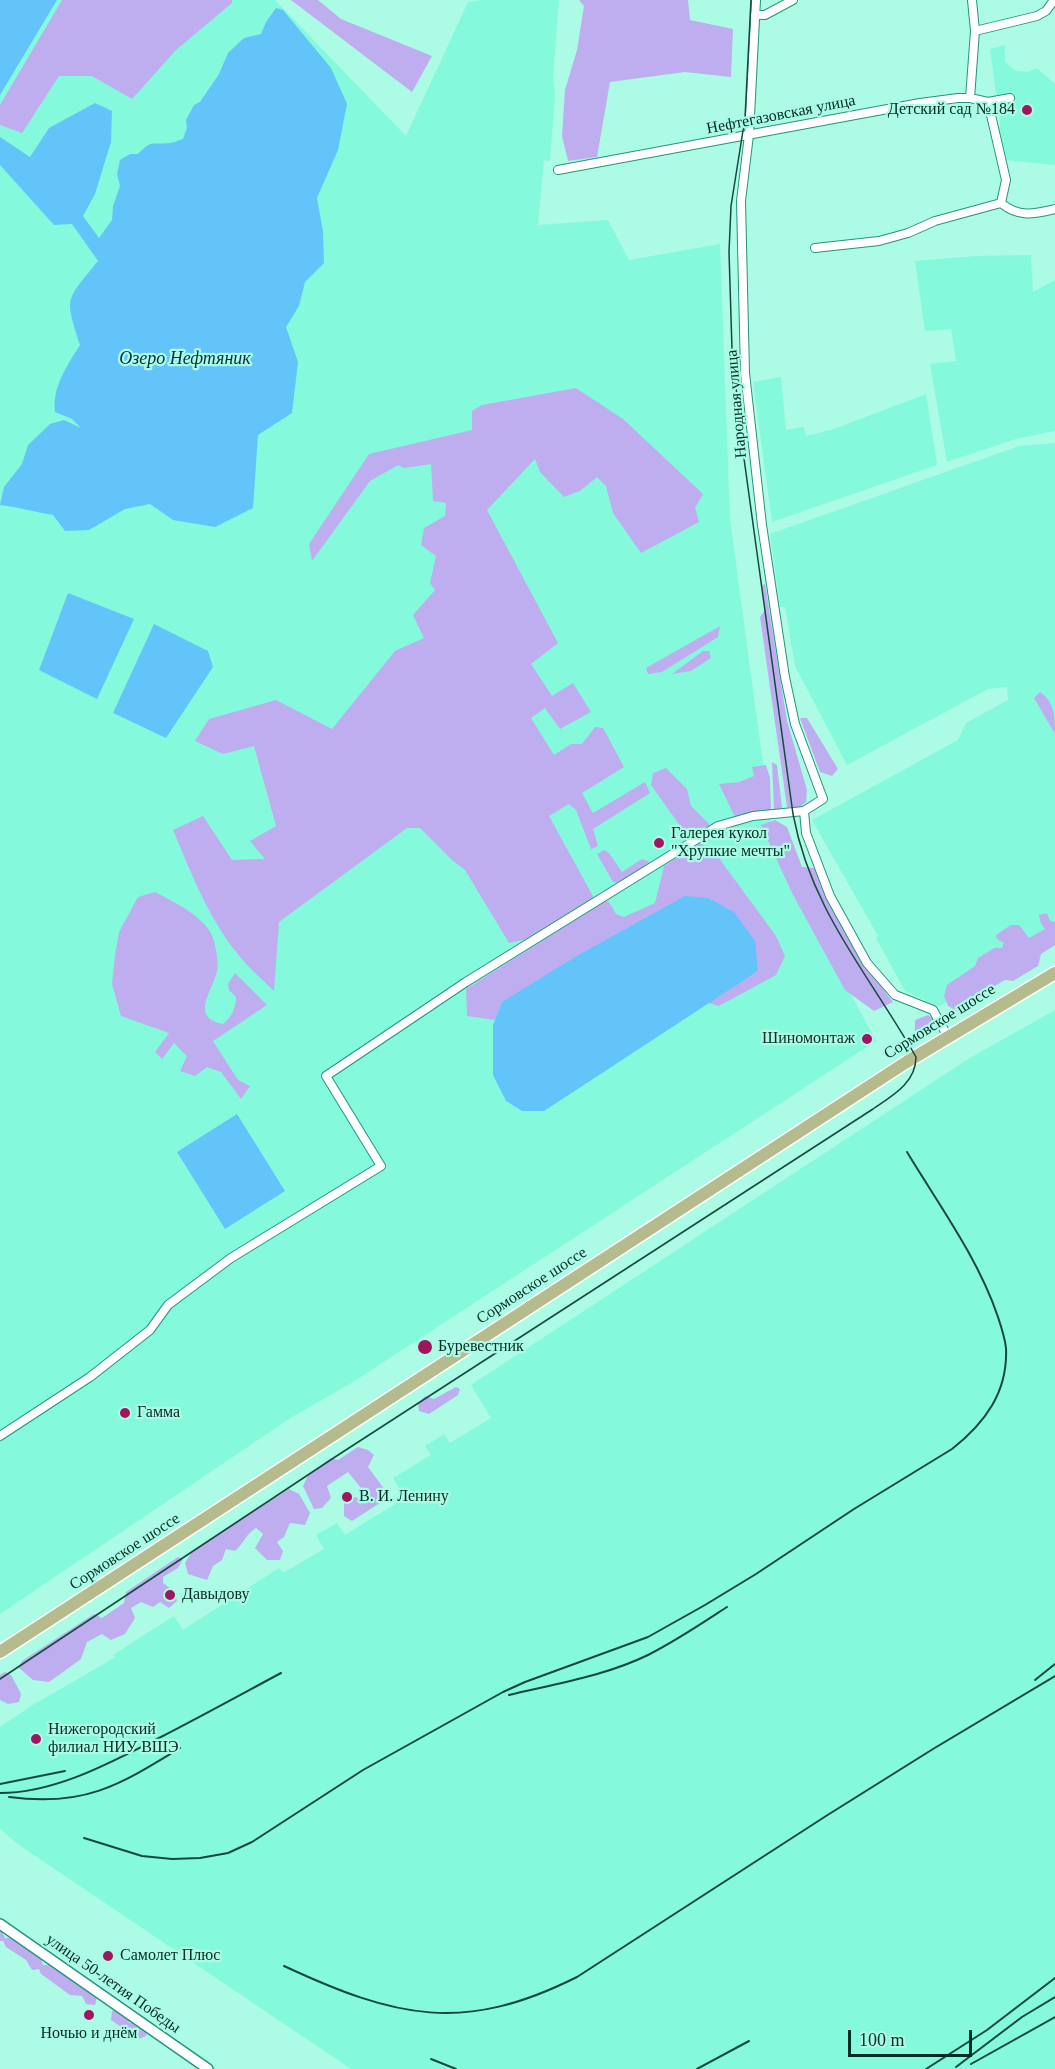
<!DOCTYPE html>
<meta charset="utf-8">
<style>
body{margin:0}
#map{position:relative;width:1055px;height:2069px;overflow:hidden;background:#abfbe5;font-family:Georgia,serif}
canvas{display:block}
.scale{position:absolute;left:848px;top:2030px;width:124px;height:27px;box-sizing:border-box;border:3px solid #002d24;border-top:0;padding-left:8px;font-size:18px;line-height:21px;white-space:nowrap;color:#002d24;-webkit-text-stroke:4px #abfbe5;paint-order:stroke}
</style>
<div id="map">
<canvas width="1055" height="2069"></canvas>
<div class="scale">100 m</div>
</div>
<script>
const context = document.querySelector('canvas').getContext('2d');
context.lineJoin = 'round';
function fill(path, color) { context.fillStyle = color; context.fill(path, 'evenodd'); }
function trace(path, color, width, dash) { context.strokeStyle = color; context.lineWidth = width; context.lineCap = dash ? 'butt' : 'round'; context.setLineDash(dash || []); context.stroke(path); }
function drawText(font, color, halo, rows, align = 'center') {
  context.font = font + ' Georgia,serif'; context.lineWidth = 4.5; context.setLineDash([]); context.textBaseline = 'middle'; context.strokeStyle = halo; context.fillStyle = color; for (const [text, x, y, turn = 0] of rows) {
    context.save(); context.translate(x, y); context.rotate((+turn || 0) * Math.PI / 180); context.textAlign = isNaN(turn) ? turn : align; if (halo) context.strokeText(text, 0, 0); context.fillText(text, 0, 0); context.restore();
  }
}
fill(new Path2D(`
 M0,0h275l131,136 62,-134 16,-2h75l-6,76 2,20 -5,65 -6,-1 -6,65 70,-5 21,40 91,-16 10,275 45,334 101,188 -523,341 -61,35 -292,197z
 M1005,45v17l11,9 12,1 9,-4 18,16v81l-51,-5 -5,-22 1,-17 -10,-72z
 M1031,255l2,37 22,-12v151l-39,8 -69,23 -17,-98 26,-3 -5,-32 -26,2 -10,-70 61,-5z
 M781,377l5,53 18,-3 2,9 28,-7 92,-35 11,71 -165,57 -19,-140z
 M1055,443v496l-117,68 -33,-16 -29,-53 2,-2 -66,-116 146,-80 8,-17 42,-23 -1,-13 -19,2 -141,76 -52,-99 -10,-59h-5l-10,-73 249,-88z
 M1055,1010v1059h-704l-332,-224 -19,-16v-102l31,-21 78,-45 6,-4 -2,-2 61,-39 9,14 96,-62 4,5 41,-24 -8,-14 21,-12 8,12 60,-37 -12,-20 38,-23 -6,-9 19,-12 6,9 41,-25 -20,-33 465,-305 34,-22z`), '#85f9dc');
fill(new Path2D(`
 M62,0h170v3l-56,47 -44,49 -40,-23h-33l-37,57 -22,-8v-20z
 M291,0h27l23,19 91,37 -20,36z
 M579,0h109l2,20 43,9 -2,48 -46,-5 -75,10 -13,75 -29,4 -6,-25 3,-46 12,-40 7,-44z
 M576,388l47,31 80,75 -8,14 4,14 -58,31 -28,-40 -7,-27 -9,-9 -17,14 -16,6 -24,-25 -5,-13 -48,51 71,133 -27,21 21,32 21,-13 18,29 -31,17 -15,-21 -14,10 23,37 17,-11h11l13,-17 8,1 21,39 -42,26 11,20 52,-31 5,11 -57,36 5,17 -7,3 -15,-39 -7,-6 -20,12 45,82 -66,41 -19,4 -44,-73 -13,-10 -32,-32h-13l-128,94 -5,69c-11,-11 -23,-21 -33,-33 -32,-38 -49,-83 -68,-128l30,-14 29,44 33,-1 -15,-18 26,-15 -22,-80 -31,8 -28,-13 14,-22 67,-19 56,29 63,-78 29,-13 -11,-23 22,-25 -5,-7 6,-27 -15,-11 3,-17 21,-12 1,-13 -13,-2 -2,-37 -27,4 -6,-3 -28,16 -58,80 -3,-17 60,-90 103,-24v-19l10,-6z
 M765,584l22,137 20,69 -1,12 -6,5h-13l-27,-190 5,-7 -3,-25z
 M720,626l-2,11 -56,35 -14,2 -2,-6z
 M703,651h6l2,7 -20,13 -19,3z
 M1040,692c15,10 15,25 15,42l-21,-36z
 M800,718h7l31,51 -6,7 -12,-4z
 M772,762l5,3 5,43 -8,2z
 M766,765l4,13 1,34 -36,5 -16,-33 20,-2 15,-6 -2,-9z
 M666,768l21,21 4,17 19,19 -15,11 -12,-6 -32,-45 2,-12z
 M775,820l12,7 15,40 12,1c24,46 46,93 79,134l-19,9 -29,-21 -53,-97 -31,-68z
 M700,843l13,7 63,86 9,20 -9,19 -57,31 -11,-3 50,-32 -256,31 -7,18 -28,-4 -1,-27 139,-88 4,1 7,12 8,3 31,-14 9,-37z
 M604,850l5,3 13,19 20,-13 8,3 -30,21 -7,-1 -16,-28z
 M155,892c19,10 41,20 54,38 6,8 10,31 8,41 -4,20 -28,46 6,53 8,-6 13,-16 13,-27l-7,-7 -1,-6 7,-11 32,32 -54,36 25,39 12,6 -9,13 -20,-27 -14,-5 -12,9 -15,-5 7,-15 -13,-13 -12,16 -7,-7 14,-19 -48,-17 -9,-32 3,-29 4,-23 19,-35z
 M1047,913l3,8 5,1v23l-14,9 -3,12 -25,15 -8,-1 -12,7 -1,9 -9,6 -11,1 -3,6 -7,5 -14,-8 -4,-10 3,-11 28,-19 3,-8 16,-10h8l2,-5 -7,-4 -1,-4 15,-10h8l10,13 16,-9 -4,-5 -2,-9z
 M928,1015l7,5 -3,11 -11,6 -6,-4v-13z
 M456,1387l4,2 -2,6 -29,19 -10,-3 -1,-7 7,-8 9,3z
 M358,1447l10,3 6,5 -6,12 17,23 -2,11 -31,20 -8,-5v-13l9,-6 6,1 6,-5 -17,-21 -21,14 4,12 -9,10 -8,1 -11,-23 5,-11 23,-17 7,2z
 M289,1489l10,5 11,19 -5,12 -15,-2 -6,14 -7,5 6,9 -3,9h-13l-12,-12 8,-14 -7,-6c-10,6 -12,15 -21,23l-9,-2 -4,11 -9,6 -6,14 -19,-6 -3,-11 8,-13z
 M178,1557l5,2 -5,9 -15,9v6l12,9 2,9 -8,7 -9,-6 -7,5 -12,-5 -10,6 4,10 -10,16 -14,6 -9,-6 -15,8 -6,17 -32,23 -16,-2 -15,-13 4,-6 72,-47 8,4 22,-15 2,-11z
 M5,1672l6,3 10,19 -2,8 -11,2 -8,-4v-25z
 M0,1928l5,10h6l29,18 3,9h9l45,31 -2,9 -9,-1 -4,-8 -12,-1 -29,-21 -2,-5 -7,1 -6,-10 -20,-13 -3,-6h-3z
 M120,2010l10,7 -1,6 8,-1 10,7 -1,7 -7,3 -11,-8 -1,-5 -6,1 -10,-7 1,-9z`), '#beaef0');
fill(new Path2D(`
 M0,0h57l-57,95z
 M276,8l7,2 48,58 16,36 -9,46 -21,48 6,34 1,31 -19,19 -6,24 -13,21 12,35 -6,51 -34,22 -5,73 -38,19 -42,-7 -23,-16 -25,5 -36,21 -24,1 -12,-16c-18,-3 -35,-8 -53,-10l4,-18 18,-23 6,-19 22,-21 14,-4 17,8 -9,-9 -17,-7c-3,-25 12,-46 25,-67 -16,-50 -14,-44 18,-84l-26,-37 -18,1 -54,-60v-28l30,20 19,-29 46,-25 17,8 -1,31 -16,52 -12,22 16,22 13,-18 1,-14 7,-20 -3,-12 3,-14 10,-6h8c14,-15 13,-9 31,-11 4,0 10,-3 14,-4l4,-11 -1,-8 8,-15 6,-3 19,-28 9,-21 16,-15 17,-4 5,-12z
 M68,593l66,26 -37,80 -58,-29z
 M154,624l54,27 5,16 -47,71 -53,-25z
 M685,896l23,2 26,14 21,29 3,30 -214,140h-22l-16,-10 -13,-26v-50l9,-23 73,-45z
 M237,1114l48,77 -60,38 -48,-77z`), '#63c4f9');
const minor = new Path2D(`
 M755,15h10l28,-15
 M975,31l62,-15 9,-5 8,-11
 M970,98l5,-67 -3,-31
 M988,102l18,78 -5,23
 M558,170l362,-67 38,-5h12l18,4 22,-4
 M1001,203c18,15 33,11 54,6
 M815,248l64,-7 29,-8 27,-12 66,-18
 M804,811l2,22 24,63 37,67 28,32 38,15 15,27
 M0,1436l90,-59 60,-47 18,-25 63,-47 150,-92 -55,-90 140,-94 252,-156 35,-10 51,-5 19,-12 -28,-75 -10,-47 -23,-152 -17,-152 -4,-172 8,-66 7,-135`);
const tertiary = new Path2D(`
 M0,1924l208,145`);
const primary = new Path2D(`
 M0,1652l905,-589 150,-90`);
trace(minor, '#22957e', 10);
trace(tertiary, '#22957e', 12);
trace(primary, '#fff', 15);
trace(minor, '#fff', 8);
trace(tertiary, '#fff', 9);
trace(primary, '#b6bb8e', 12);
trace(new Path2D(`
 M0,1679l335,-222 538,-348c19,-13 43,-26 43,-52 -47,-83 -105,-146 -123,-243l-51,-370 -10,-95 -3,-97 2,-46 14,-88 6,-118`), '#16483d', 1.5);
trace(new Path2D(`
 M1035,1680l20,-16
 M509,1695c46,-11 96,-19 139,-40 28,-14 53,-31 79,-48
 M0,1784l65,-13
 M0,1793c56,0 111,-31 159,-55 41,-21 81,-43 122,-65
 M9,1797c75,10 109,-11 171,-49
 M84,1838l58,18 30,3 28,-1 28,-5 24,-11 111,-72 140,-78 22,-10 123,-45 57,-32 51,-31 98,-65 98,-60c33,-26 56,-57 54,-101 -1,-10 -5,-22 -8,-31 -20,-59 -59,-112 -91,-165
 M284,1966c112,52 179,68 293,11l249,-161 107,-67 122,-73
 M431,2059l25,10
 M971,2064l84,-47
 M956,2067l66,-50 33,-20
 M697,2069l52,-28
 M926,2069l61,-39 68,-52`), '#16483d', 2);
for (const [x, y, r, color] of [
 [1027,110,6,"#a11560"],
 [659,843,6,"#a11560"],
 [867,1039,6,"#a11560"],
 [425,1347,8,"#a11560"],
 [125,1413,6,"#a11560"],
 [347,1497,6,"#a11560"],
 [170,1595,6,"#a11560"],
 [36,1739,6,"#a11560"],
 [108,1956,6,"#a11560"],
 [89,2015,6,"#a11560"]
]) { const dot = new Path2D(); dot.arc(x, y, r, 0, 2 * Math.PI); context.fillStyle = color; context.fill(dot); trace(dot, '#abfbe5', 2); }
drawText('16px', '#002d24', '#abfbe5', [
 ["Детский сад №184",1015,110,"right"],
 ["Галерея кукол",671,834],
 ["\"Хрупкие мечты\"",671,852],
 ["Шиномонтаж",855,1039,"right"],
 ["Буревестник",438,1347],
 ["Гамма",137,1413],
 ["В. И. Ленину",359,1497],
 ["Давыдову",182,1595],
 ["Нижегородский",48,1730],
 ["филиал НИУ ВШЭ",48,1748],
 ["Самолет Плюс",120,1956],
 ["Ночью и днём",89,2034,"center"]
], 'left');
drawText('16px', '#002d24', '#abfbe5', [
 ["Нефтегазовская улица",781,115,-11],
 ["Народная улица",737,404,-95],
 ["Сормовское шоссе",940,1022,-32],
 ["Сормовское шоссе",532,1286,-33],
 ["Сормовское шоссе",125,1552,-33],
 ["улица 50-летия Победы",113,1984,35]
]);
drawText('italic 18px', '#022e43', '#abfbe5', [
 ["Озеро Нефтяник",185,359]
]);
</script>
